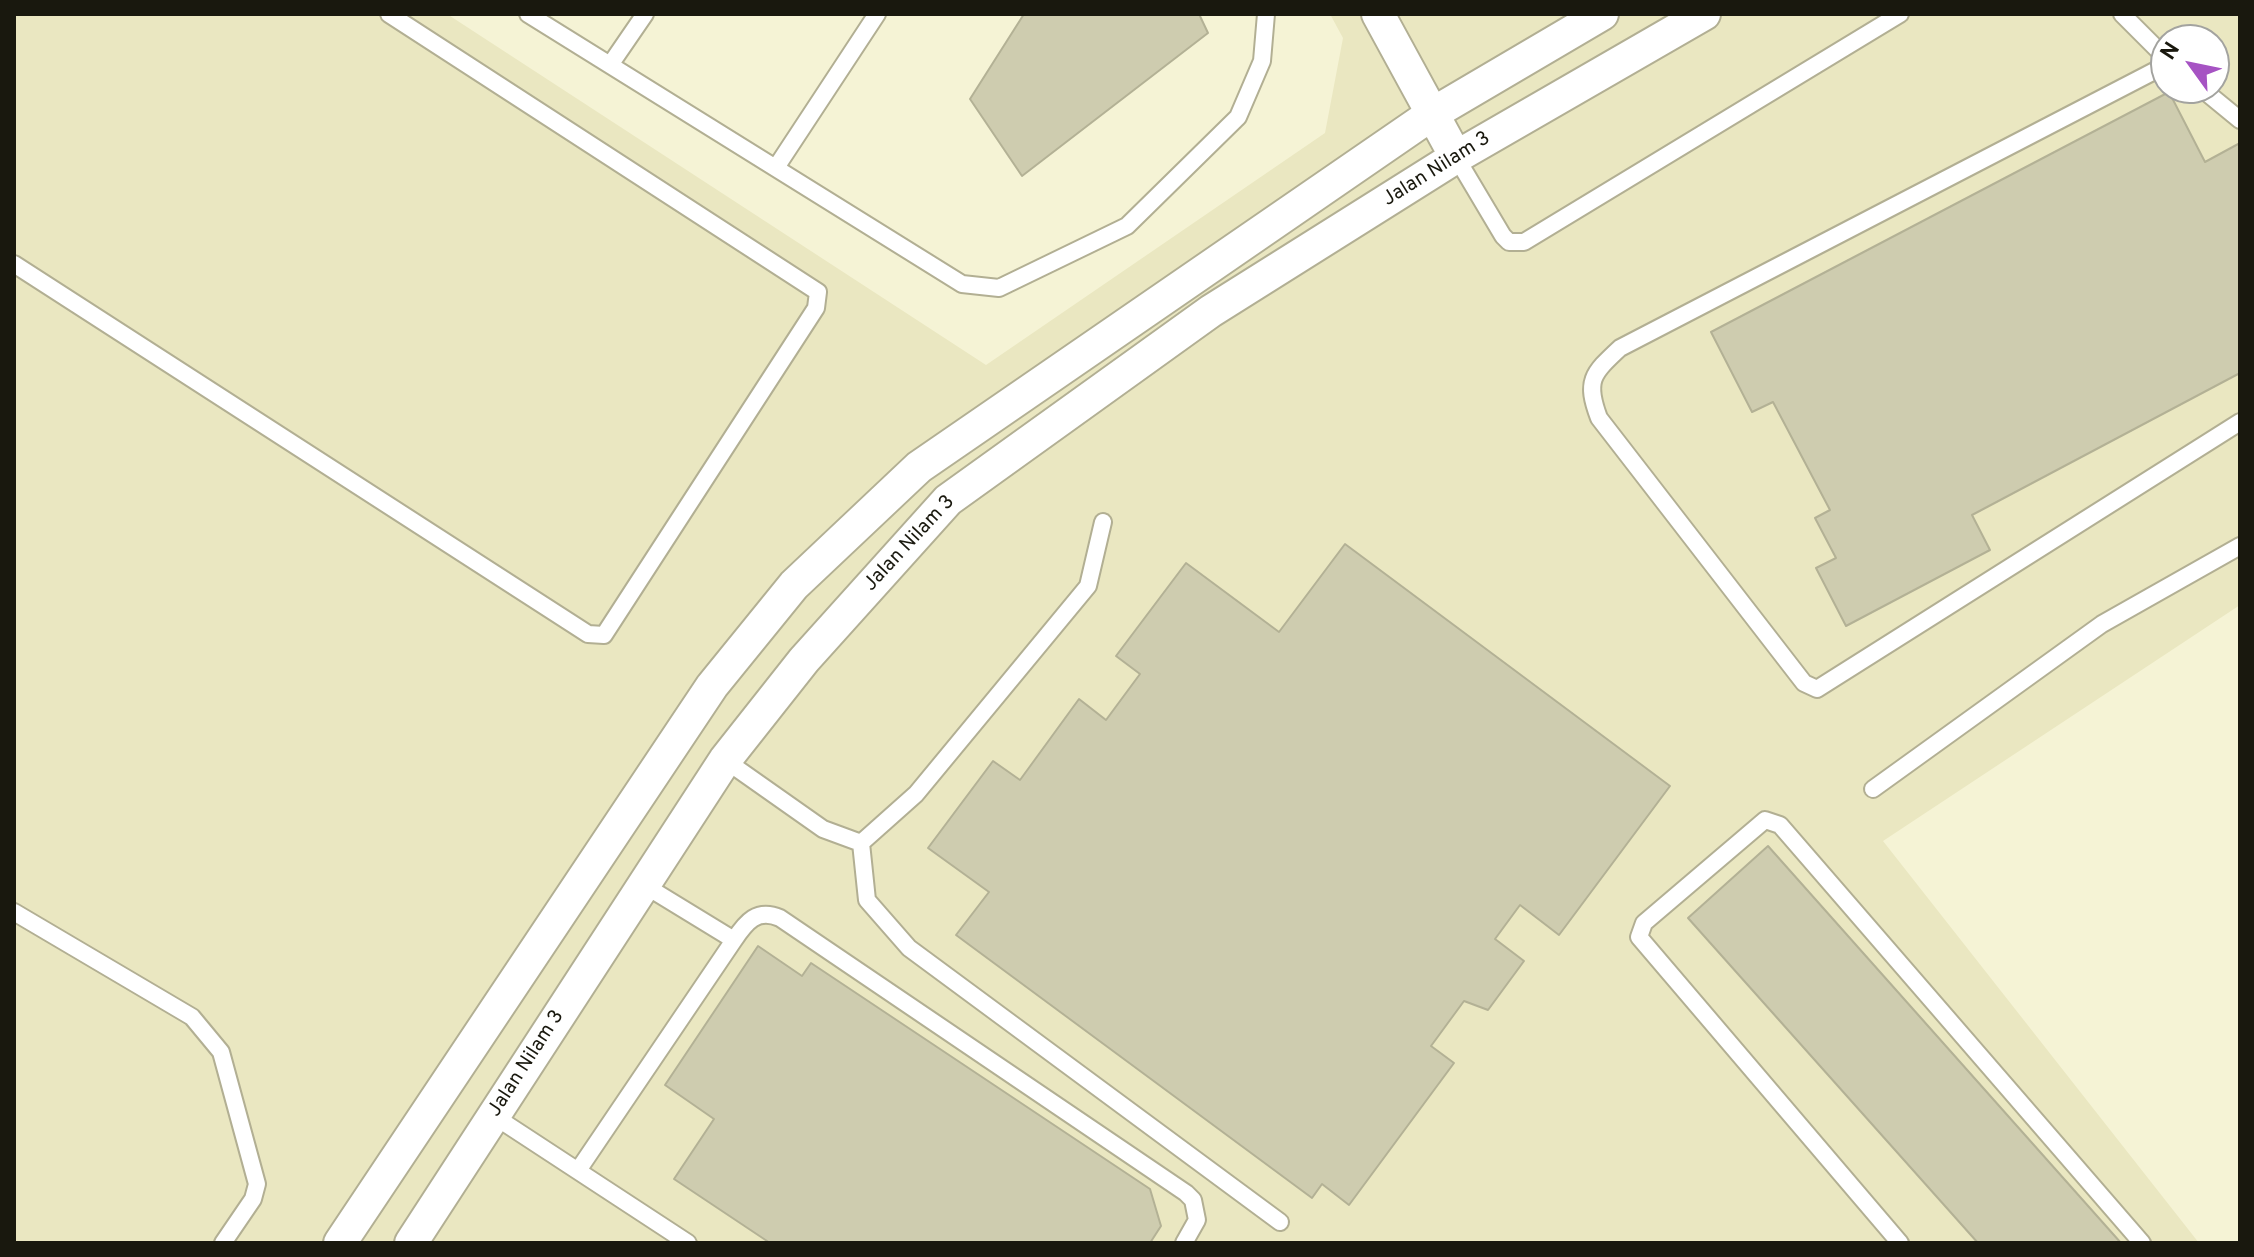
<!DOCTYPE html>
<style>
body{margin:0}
#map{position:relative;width:2254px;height:1257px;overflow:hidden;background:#f5f3d5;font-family:Overpass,sans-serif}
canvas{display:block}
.frame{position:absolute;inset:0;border:16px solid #19180e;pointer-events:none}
.north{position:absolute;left:2150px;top:24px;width:80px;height:80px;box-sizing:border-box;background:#fff;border:2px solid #a3a39f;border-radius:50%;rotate:303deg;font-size:22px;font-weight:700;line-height:32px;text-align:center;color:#19180e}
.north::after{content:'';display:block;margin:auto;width:28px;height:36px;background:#a653c3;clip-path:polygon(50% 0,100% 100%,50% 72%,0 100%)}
</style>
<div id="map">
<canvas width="2254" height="1257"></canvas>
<div class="frame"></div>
<div class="north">N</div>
</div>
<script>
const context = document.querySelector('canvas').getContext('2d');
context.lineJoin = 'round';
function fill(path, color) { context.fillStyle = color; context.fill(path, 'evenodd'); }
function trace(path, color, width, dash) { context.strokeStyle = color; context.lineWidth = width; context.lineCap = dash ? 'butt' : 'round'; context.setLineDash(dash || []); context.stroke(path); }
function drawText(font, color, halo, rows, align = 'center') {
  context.font = font + ' Overpass,sans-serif'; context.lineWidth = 7; context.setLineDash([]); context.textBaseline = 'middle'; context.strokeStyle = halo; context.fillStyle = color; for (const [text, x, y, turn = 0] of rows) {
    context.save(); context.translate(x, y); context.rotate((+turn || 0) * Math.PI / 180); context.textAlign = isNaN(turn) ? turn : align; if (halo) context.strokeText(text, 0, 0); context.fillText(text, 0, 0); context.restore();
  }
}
fill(new Path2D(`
 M14,14h433l539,351 339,-232 18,-95 -13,-24h910v591l-357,236 316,402h-2185zM2166,40h48v48h-48z`), '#eae7c1');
const building = new Path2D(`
 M1024,14h175l9,19 -186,143 -52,-77z
 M2169,92l36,70 35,-19v230l-268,142 18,35 -144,76 -30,-58 20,-10 -21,-40 15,-8 -57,-108 -21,10 -41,-80z
 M1345,544l325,242 -111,149 -39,-30 -25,34 29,22 -36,49 -24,-9 -33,45 23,17 -105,142 -27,-21 -10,14 -356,-263 33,-43 -61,-44 65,-87 27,19 59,-81 27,21 34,-46 -24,-18 70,-93 93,69z
 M1768,846l353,397h-143l-290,-325z
 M758,946l44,30 9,-13 339,226 11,37 -11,17h-380l-96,-64 40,-60 -49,-34z`);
fill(building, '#ceccaf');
trace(building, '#b3b195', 2);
const lane = new Path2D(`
 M528,14l434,270 37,4 128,-62 111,-109 24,-56 4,-47
 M2122,14l44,44
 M610,65l35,-51
 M2166,65l-546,283c-28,26 -35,33 -21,70l205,265 13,6 423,-267
 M2201,88l39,32
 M1456,157l47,79 6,6h15l376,-228
 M777,166l100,-152
 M14,264l574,370 16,1 212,-327 2,-16 -429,-278
 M725,760l98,69 38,14 55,-49 172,-208 15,-64
 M1873,789l229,-165 138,-78
 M861,843l6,57 42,48 371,274
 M14,912l178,105 29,35 36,132 -4,15 -30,44
 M734,940c12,-18 23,-32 46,-22l406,275 7,7 4,20 -13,23
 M494,1116l194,127
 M579,1169l155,-229 -90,-55
 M1900,1243l-261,-306 5,-14 121,-103 15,5 362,418`);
const street = new Path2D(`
 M1378,14l78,143
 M340,1243l372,-557 82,-101 125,-118 513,-353 170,-100
 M411,1243l314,-483 79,-100 144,-160 263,-189 245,-154 248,-143`);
trace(lane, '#b2af93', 20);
trace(street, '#b2af93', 36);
trace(lane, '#fff', 16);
trace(street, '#fff', 32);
drawText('20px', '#19180e', '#fff', [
 ["Jalan Nilam 3",1437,170,-32],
 ["Jalan Nilam 3",910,544,-47],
 ["Jalan Nilam 3",527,1064,-57]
]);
</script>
